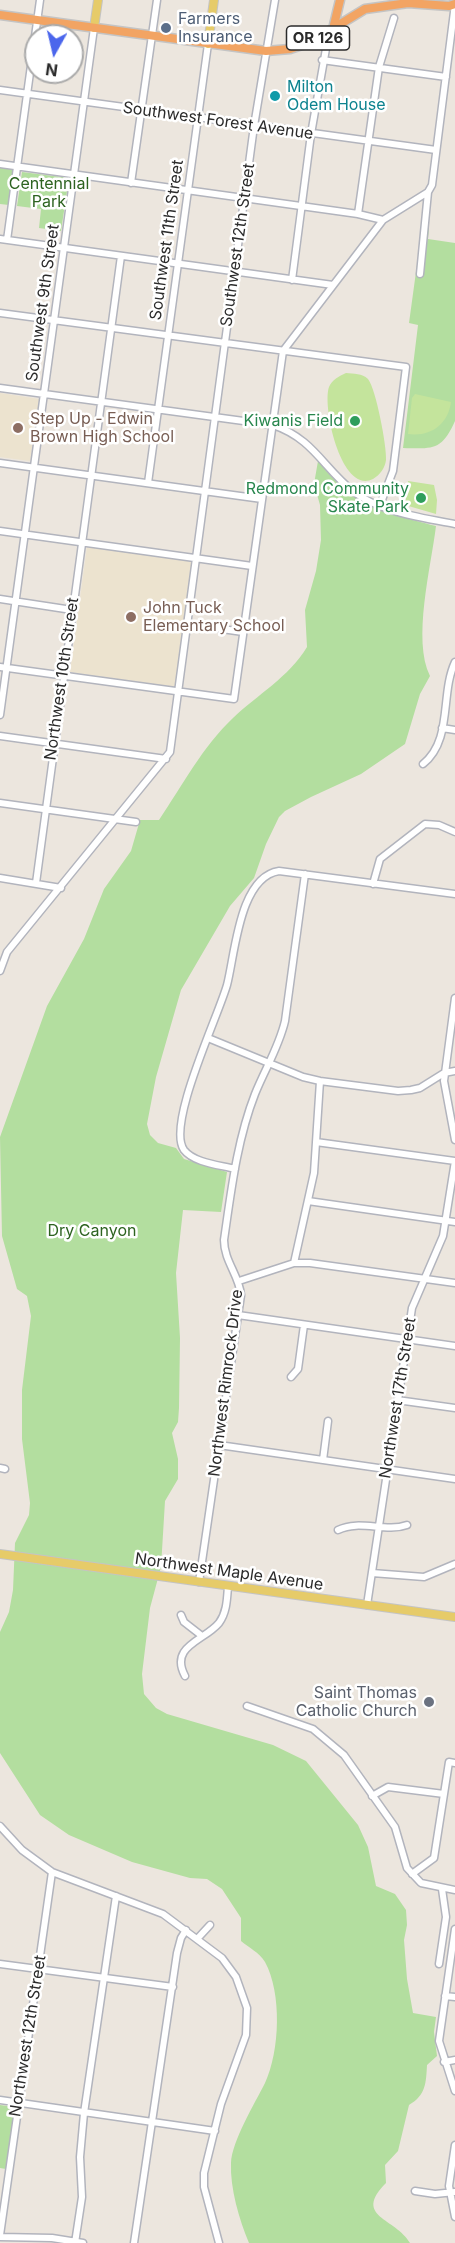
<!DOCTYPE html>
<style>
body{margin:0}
#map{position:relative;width:455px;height:2243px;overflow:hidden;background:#ece6de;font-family:Inter,sans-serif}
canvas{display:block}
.north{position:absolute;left:24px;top:24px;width:60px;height:60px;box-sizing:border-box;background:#fff;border:2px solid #aaa;border-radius:50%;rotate:188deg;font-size:16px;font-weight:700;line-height:24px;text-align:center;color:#2b2b2b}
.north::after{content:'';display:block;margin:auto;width:21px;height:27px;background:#4b66ec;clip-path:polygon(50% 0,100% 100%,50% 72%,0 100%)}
</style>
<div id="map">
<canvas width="455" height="2243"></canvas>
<div class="north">N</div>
</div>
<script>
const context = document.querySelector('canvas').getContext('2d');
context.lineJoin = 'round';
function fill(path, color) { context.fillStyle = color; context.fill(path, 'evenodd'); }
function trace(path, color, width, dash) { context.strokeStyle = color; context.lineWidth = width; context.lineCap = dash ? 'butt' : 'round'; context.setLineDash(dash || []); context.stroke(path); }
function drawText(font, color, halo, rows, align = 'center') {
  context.font = font + ' Inter,sans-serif'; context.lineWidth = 5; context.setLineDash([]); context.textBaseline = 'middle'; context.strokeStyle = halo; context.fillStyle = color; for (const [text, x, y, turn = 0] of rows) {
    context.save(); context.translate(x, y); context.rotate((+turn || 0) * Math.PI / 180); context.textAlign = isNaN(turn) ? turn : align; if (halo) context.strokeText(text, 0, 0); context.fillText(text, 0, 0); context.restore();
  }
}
fill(new Path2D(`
 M0,393l39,6 -9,62 -30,-4z
 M87,547l105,14 -17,126 -105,-15z`), '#ece3cf');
fill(new Path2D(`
 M0,167l14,2 -5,36 -9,-1z
 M22,172l47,6 -8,53 -22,-3 2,-19 -24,-3z
 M422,228h7l-1,11 27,4v178c-13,29 -21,28 -52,27l15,-123 -9,-2z
 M318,461c40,48 60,50 118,65 -5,41 -24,114 -6,150l-10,18 -15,50 -44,30 -50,23 -26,14 -6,6 -13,27 -12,34 -24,28 -49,84 -25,87 -9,47 3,11 8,8 18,5 8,11 43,13 -6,40 -38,-2 -7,63 4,65 -1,70 -1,14 -6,11 6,26v20l-13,22 -4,66 -11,41 -8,66 2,20 12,14 11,6 106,31 33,16 52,64 10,22 8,39 19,8 11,16 1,15 -3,15 3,39 6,34 23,4 -2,15 3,24 -10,9c-1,18 -1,30 -18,40l-11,46 -13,14 1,18c-34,34 10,35 24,60h-161c-10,-24 -19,-55 -18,-80 1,-22 24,-60 34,-80 15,-32 17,-90 0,-121 -6,-10 -16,-14 -24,-21v-23l-19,-29 -15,-10 -17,-1 -58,-16 -63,-27 -29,-20 -40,-62v-121l9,-20 4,-22 2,-47 14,-28 1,-12 -8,-64v-49l9,-74 -4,-20 -10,-7 -15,-53 -2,-99 47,-131 37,-67 20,-50 27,-38 9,-31h19c23,-34 44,-74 74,-102 24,-23 56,-41 74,-71l-2,-37 11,-39 5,-31 -1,-35 -6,-21z
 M0,2105l15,2 -9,62 -6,-1z`), '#b3de9f');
fill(new Path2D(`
 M346,373c8,1 16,0 22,6 8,10 19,68 18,81 -1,8 -6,15 -13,19 -32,16 -51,-73 -44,-92 3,-7 10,-11 17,-14z
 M415,394l36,8c-3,23 -21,35 -43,32l4,-36z
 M408,481l26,4 3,15 -1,14 -31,-9z`), '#c4e49c');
const minor = new Path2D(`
 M322,60l124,17
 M0,90l436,60
 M0,164l358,50 25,6
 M131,183l26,-183
 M358,214l21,-147 15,-49
 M0,239l333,46
 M7,240l33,-240
 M420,274l8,-82 4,-7 23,-181
 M292,280l19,-146 16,-91
 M0,313l406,54 -13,104 -13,34
 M0,388l273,37c41,14 50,43 81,67 26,20 69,26 101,32
 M0,463l262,36
 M148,483l60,-439
 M0,531l252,35
 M0,599l72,11
 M187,624l56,8
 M0,667l234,32 49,-348 100,-131 45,-28
 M0,715l94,-687
 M442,728l13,2
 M0,736l166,23
 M423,764c30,-24 17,-70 32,-102
 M0,803l136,19
 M0,878l61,10
 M36,883l85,-627
 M373,884l7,-25 45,-35 14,1 16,7
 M0,971l7,-19 163,-200 84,-626 21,-126
 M455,998l-11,83 11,59
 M208,1038l95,39 17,4 78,10 13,-1 9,-2 24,-15 11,-2
 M316,1142l139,19 -12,75 -31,72 -45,297
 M235,1169c-15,-4 -41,-6 -51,-19 -18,-25 34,-133 43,-165 8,-30 12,-108 52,-114l176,23
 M308,1201l147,21
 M294,1263l20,-90 6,-92
 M239,1281l55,-18h16l145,20
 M238,1315l217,31
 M291,1377l7,-8 6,-44
 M397,1400l58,8
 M219,1445l236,34
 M323,1460l5,-39
 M0,1468l5,1
 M338,1530c22,-11 47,3 69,-5
 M372,1573l52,4 31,-13
 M199,1582l42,-287c-2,-20 -17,-34 -17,-55 7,-48 13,-100 31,-146 10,-25 24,-47 30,-73l20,-147
 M181,1615l3,7 18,14
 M185,1676c-16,-30 19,-35 34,-53 8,-11 8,-24 9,-37
 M247,1706l66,23 31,26 51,72 12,41 14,15 34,7
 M372,1796l16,-9 56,7
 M0,1826l22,24 30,22 111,42 59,44 14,19 11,31 -1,27 -25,69 -17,69v14l15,56
 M412,1874l22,-16 15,-96 6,1
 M455,1929l-16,112 16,50
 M198,1938l12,-13
 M0,1964l173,23
 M439,1964l7,-47 -4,-28
 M445,1996l10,1
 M444,2062l11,-2
 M0,2100l215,31
 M455,2145l-6,41 6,31
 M415,2191l20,3 20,-2
 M0,2235l52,-363
 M0,2237l52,1 31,5
 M75,2243l7,-46 -2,-40 4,-44 32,-217
 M134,2243l43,-290 4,-15 5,-8`);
const major = new Path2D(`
 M94,28l4,-28
 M208,44l6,-44
 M0,1554l455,63`);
const highway = new Path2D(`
 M0,15l266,36 24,-2 21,-7 54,-33 43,-6 41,3 6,-2
 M333,29l7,-29`);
trace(minor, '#b2b4bd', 9);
trace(major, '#c4c4c4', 10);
trace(highway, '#c4c4c4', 11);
trace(minor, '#fff', 6);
trace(major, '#e6cb69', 8);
trace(highway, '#f2a463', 8);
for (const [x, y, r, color] of [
 [166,28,6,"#5c6f8a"],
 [275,96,6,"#0f9aa8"],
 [355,421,6,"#2e9e5b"],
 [18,428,6,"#8d6e63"],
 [421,498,6,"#2e9e5b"],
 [131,617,6,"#8d6e63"],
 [429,1702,6,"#6b7280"]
]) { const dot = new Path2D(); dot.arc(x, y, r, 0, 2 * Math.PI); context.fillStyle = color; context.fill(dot); trace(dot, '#fff', 2); }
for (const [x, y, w] of [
 [318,38,63]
]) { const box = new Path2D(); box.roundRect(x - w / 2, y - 12, w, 24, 4.5); context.fillStyle = '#fff'; context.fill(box); trace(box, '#2b2b2b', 1.5); }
drawText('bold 15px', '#2b2b2b', null, [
 ["OR 126",318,38]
]);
drawText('16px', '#4e5e75', '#fff', [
 ["Farmers",178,19],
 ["Insurance",178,37]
], 'left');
drawText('16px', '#0d838f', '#fff', [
 ["Milton",287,87],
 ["Odem House",287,105]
], 'left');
drawText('16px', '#2b2b2b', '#fff', [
 ["Southwest Forest Avenue",218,121,8],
 ["Southwest 11th Street",167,240,-82],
 ["Southwest 12th Street",238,245,-82],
 ["Southwest 9th Street",43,303,-82],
 ["Northwest 10th Street",62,679,-82],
 ["Northwest Rimrock Drive",226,1383,-83],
 ["Northwest 17th Street",398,1398,-81],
 ["Northwest Maple Avenue",229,1572,8],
 ["Northwest 12th Street",28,2036,-81]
]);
drawText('16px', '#2d6320', '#fff', [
 ["Centennial",49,184],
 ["Park",49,202],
 ["Dry Canyon",92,1231]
]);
drawText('16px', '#785e54', '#fff', [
 ["Step Up - Edwin",30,419],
 ["Brown High School",30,437],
 ["John Tuck",143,608],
 ["Elementary School",143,626]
], 'left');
drawText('16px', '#27864d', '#fff', [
 ["Kiwanis Field",343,421],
 ["Redmond Community",409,489],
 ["Skate Park",409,507]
], 'right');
drawText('16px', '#5b616d', '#fff', [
 ["Saint Thomas",417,1693],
 ["Catholic Church",417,1711]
], 'right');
</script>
